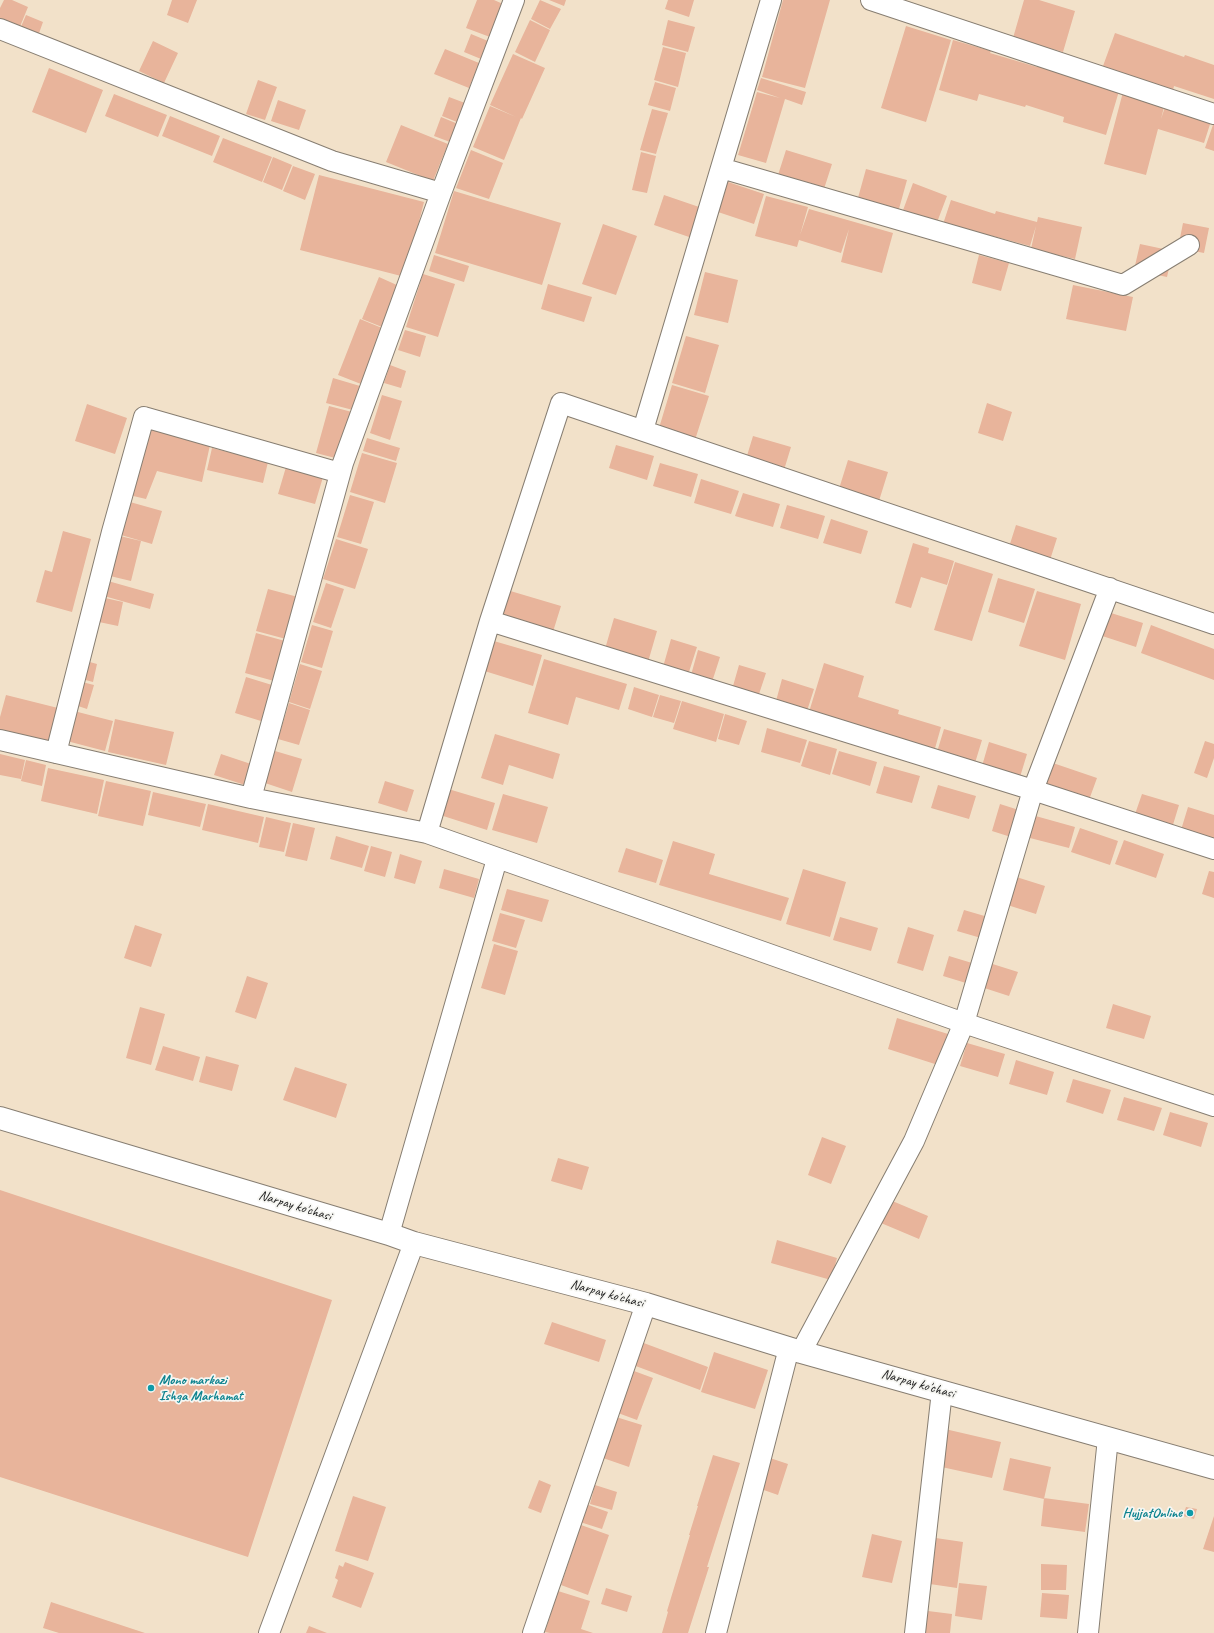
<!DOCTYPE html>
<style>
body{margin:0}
canvas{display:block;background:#f2e1c9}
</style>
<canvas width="1214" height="1633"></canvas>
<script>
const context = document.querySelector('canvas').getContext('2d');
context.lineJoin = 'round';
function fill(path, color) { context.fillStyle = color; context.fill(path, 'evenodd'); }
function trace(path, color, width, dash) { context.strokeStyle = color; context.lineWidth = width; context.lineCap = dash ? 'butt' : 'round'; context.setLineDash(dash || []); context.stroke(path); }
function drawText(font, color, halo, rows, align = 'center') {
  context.font = font + ' Caveat,sans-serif'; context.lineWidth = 3.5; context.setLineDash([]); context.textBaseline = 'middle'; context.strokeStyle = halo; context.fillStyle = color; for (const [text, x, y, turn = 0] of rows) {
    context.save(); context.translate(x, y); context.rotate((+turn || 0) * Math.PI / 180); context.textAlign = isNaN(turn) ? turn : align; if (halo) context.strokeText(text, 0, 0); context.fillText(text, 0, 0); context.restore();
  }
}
fill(new Path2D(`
 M4,0h8l16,7 -9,22 -19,-9v-12z
 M172,0h25l-9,23 -21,-8z
 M477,0h17l9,4 -13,33 -24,-9z
 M540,0l21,9 -11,20 -19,-10z
 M549,0h17l-2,6z
 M668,0h26l-5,17 -24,-8z
 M783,0h47l-25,88 -43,-11z
 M1024,0h15l36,11 -12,41 -50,-14z
 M26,15l17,7 -5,14 -18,-7z
 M530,20l20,10 -15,32 -20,-10z
 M668,20l27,7 -7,25 -26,-7z
 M906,26l45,14 -25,82 -45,-14z
 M1115,33l69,24 1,-2 29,10v34l-40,-13 -1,4 -70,-24z
 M471,34l17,7 -7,18 -17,-7z
 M953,40l38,11 -1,2 47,14 1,-4 81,28 -13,44 -43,-13 1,-5 -38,-12 -1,2 -46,-13 -2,7 -38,-11z
 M153,41l25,12 -14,30 -25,-12z
 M663,47l23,6 -8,34 -24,-7z
 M445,49l34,14 -10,25 -35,-14z
 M513,54l32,14 -23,51 -1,-1 -17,42 -31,-13 17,-41 26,11 -26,-12z
 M49,68l54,22 -17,43 -54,-21z
 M761,78l45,14 -4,13 -17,-6 -19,64 -28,-8 19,-63 23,6 -23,-8z
 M258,80l19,7 -12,33 -19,-6z
 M655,82l21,6 -6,23 -22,-6z
 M1123,92l42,11 -4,16 5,-15 46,14 -8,25 -46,-14 -12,46 -42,-11z
 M114,94l53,21 -9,22 -53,-21z
 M449,97l16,6 -8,19 -15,-6z
 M278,100l28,10 -7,20 -28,-9z
 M652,109l16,4 -12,41 -16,-4z
 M170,116l50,20 -8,20 -50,-20z
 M441,117l17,7 -8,18 -16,-6z
 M1214,122v29l-9,-3z
 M401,125l47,19 -15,37 -47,-19z
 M223,138l49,19 -10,25 -49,-20z
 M471,150l32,13 -14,36 -33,-11z
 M786,150l46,14 -8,25 -46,-14z
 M641,152l15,4 -9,37 -15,-3z
 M273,157l19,8 -10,25 -19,-8z
 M293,166l22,8 -10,26 -22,-9z
 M866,169l41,11 -10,36 -41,-11z
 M319,175l105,27 -19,75 -105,-27z
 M722,180l42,14 -10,30 -42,-14z
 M913,183l34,13 -11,29 -34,-12z
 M454,191l107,32 -19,62 -107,-32z
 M664,195l38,13 -10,30 -38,-13z
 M766,196l42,11 -8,28 9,-26 84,24 -11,40 -41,-11 8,-33 -8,24 -42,-13 -2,7 -42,-11z
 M951,200l44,14 1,-3 41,11 1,-5 44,10 -7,32 -44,-10 5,-23 -6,20 -41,-11 -1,4 -45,-15z
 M1183,223l26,5 -5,25 -26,-5z
 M603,224l34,12 -21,59 -34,-11z
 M1140,244l33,7 -6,26 -33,-7z
 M434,255l35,11 -5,16 -35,-11z
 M979,255l30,8 -8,28 -29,-8z
 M705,272l33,8 -10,43 -34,-8z
 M423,274l32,10 -17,53 -32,-10z
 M379,277l20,9 -17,41 -20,-8z
 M548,284l44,13 -8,25 -43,-13z
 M1073,285l60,12 -7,34 -60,-12z
 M360,319l22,9 -21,56 -23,-9z
 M405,330l21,6 -6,21 -22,-7z
 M686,336l33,9 -14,48 -33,-10z
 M390,365l16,6 -5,17 -17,-5z
 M333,378l27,8 -7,24 -27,-7z
 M672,385l37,11 -14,44 -36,-12z
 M382,395l20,6 -12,39 -20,-7z
 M987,403l25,9 -9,29 -25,-8z
 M87,404l40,14 -12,36 -40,-13z
 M329,406l23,6 -13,47 -23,-6z
 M150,427l60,18 -8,37 -45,-11 -11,28 -17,-4z
 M753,436l38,11 -7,23 -38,-11z
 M367,438l33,10 -4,13 -33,-10z
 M616,445l38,11 -7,24 -38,-12z
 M212,448l56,14 -5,21 -56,-13z
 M362,453l35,10 -12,40 -35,-11z
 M848,460l40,12 -10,32 -40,-12z
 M660,463l38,11 -7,23 -38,-11z
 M286,467l37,10 -8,27 -37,-10z
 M701,479l38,12 -8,23 -37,-11z
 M743,493l37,11 -7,23 -38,-11z
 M350,495l24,7 -13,42 -24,-7z
 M130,502l32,9 -10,33 -31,-9z
 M787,505l38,11 -7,23 -38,-11z
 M831,519l37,12 -7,23 -38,-11z
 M1016,525l41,13 -7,22 -41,-13z
 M63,531l28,8 -19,73 -36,-10 9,-32 7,2z
 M120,536l21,5 -10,40 -21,-5z
 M336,539l32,10 -13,40 -32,-10z
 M913,543l16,5 -1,5 26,8 -7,24 -26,-8 -10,31 -16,-5z
 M955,562l38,12 -21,67 -38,-11z
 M998,578l37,11 -11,34 -36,-11z
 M108,581l46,13 -4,15 -46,-13z
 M326,583l18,6 -13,39 -18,-6z
 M268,589l30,8 -12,42 -30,-8z
 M507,590l54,16 -9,29 -54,-17z
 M1037,591l44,13 -16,56 -46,-14z
 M105,598l18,4 -5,24 -19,-4z
 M1095,608l48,15 -7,24 -49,-16z
 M614,618l43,13 -9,31 -43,-13z
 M312,625l21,6 -11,37 -21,-6z
 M1151,625l63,24v31l-73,-27z
 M256,633l29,8 -11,40 -29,-8z
 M487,639l55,16 -9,31 -55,-17z
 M671,639l26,8 -9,28 -25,-8z
 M698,650l22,7 -8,25 -21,-7z
 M544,659l83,25 -8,26 -43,-13 -8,28 -40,-12z
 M86,661l11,3 -4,18 -11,-3z
 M824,663l40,13 -6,21 41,13 -1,4 43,13 -7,25 -125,-40z
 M300,664l22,7 -12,38 -21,-7z
 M739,665l27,8 -7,21 -26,-8z
 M246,677l26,8 -11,36 -26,-8z
 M782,679l32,10 -7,22 -31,-10z
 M82,682l12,3 -7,24 -12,-4z
 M634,687l25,8 -7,22 -24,-8z
 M6,695l56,14 -8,35 -54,-13v-14z
 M660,695l21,6 -7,22 -21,-6z
 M682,701l42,13 -8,28 -43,-13z
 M289,703l21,7 -11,35 -21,-6z
 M70,710l43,11 -8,30 -42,-11z
 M725,714l22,7 -8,24 -21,-6z
 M115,719l59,13 -8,33 -58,-13z
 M767,728l40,12 -7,23 -39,-11z
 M944,729l38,11 -7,23 -38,-11z
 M495,734l65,20 -7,25 -44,-14 -6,20 -22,-7z
 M809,741l28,8 -7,26 -29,-9z
 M1205,741l9,3v14l-7,20 -13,-5z
 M989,742l38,12 -7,23 -38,-11z
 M275,751l27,8 -10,33 -27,-9z
 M839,751l38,11 -7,24 -38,-12z
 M0,754l25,6 -4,19 -21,-4z
 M221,754l30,10 -6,21 -31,-10z
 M26,760l20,5 -4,21 -21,-5z
 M1050,762l47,16 -8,22 -47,-16z
 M884,766l36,10 -8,27 -36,-10z
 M48,768l56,12 -7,34 -56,-13z
 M106,781l45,10 -8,35 -45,-10z
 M385,781l29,9 -7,22 -29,-9z
 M938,785l38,11 -7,23 -38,-11z
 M445,788l50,15 -8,27 -50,-16z
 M153,792l53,12 -6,23 -52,-12z
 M503,794l45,13 -11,36 -45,-13z
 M1142,794l37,11 -7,23 -38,-11z
 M208,804l56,13 -6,26 -56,-13z
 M1000,804l22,7 -8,27 -22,-7z
 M1188,807l26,8v25l-33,-10z
 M1032,815l43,12 -6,21 -43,-11z
 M266,817l25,6 -7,29 -25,-5z
 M293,823l22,5 -8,33 -22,-5z
 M1080,828l38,13 -8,24 -39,-13z
 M336,836l33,10 -7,22 -32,-9z
 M1124,840l40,14 -8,24 -41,-14z
 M673,841l42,13 -6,20 80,24 -8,23 -122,-36z
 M371,846l21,6 -7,25 -21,-6z
 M626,848l37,12 -7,23 -38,-11z
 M400,854l22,7 -7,23 -21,-6z
 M444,869l35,10 -5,19 -35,-10z
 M803,869l43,13 -16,55 -44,-13z
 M1209,871l5,1v26l-12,-4z
 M1010,875l35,11 -9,28 -35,-11z
 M507,889l42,11 -7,22 -41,-12z
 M964,910l24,7 -7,21 -24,-7z
 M500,913l25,7 -9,28 -24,-7z
 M840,917l38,11 -7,23 -38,-11z
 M135,925l27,9 -11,33 -27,-9z
 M908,927l26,8 -11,36 -26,-8z
 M494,944l24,7 -13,44 -24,-7z
 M949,956l23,7 -6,20 -23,-7z
 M983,961l35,11 -9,24 -34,-11z
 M247,976l21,7 -12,36 -21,-7z
 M1113,1004l38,12 -7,23 -38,-11z
 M140,1007l25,7 -14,51 -25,-7z
 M897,1018l51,16 -10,31 -50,-16z
 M967,1043l38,11 -7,23 -38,-11z
 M163,1046l37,11 -7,24 -38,-11z
 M206,1056l33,9 -7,26 -33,-9z
 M1016,1060l38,12 -7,23 -38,-11z
 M295,1067l52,17 -11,34 -53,-18z
 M1073,1079l38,11 -8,24 -37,-12z
 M1124,1097l38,11 -8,23 -37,-11z
 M1170,1112l38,11 -7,24 -38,-12z
 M822,1137l24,9 -15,38 -23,-9z
 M558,1158l31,9 -7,23 -31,-9z
 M0,1190l332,110 -84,257 -248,-80z
 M890,1200l38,16 -9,23 -38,-16z
 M777,1240l60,18 -6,22 -60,-17z
 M552,1322l54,18 -7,22 -55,-18z
 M641,1342l67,25 -8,23 -67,-25z
 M714,1352l54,18 -13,39 -54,-17z
 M634,1371l19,7 -16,42 -19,-7z
 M616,1417l26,8 -13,42 -26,-9z
 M945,1429l56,13 -9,36 -55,-12z
 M713,1455l27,8 -33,104h2l-21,66h-26l6,-21 -1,-1 23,-76h-1l9,-29h-1z
 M767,1457l21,7 -10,31 -20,-7z
 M1010,1458l41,9 -7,32 -41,-9z
 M539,1480l12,5 -10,28 -13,-5z
 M595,1485l22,7 -5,18 -22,-6z
 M353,1496l33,11 -18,54 -33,-10z
 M1044,1498l45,6 -4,28 -44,-6z
 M586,1504l22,8 -6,17 -22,-7z
 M1186,1507l11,2 -3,10 -11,-3z
 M1214,1516v36l-11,-3z
 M581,1525l28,10 -21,60 -27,-10z
 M872,1534l30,7 -10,42 -30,-6z
 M929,1537l34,5 -6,46 -34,-5z
 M345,1562l29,11 -13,35 -29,-11 6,-17 -3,-2 4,-13 4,2z
 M1041,1564l26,1 -1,25h-25z
 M959,1583l28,3 -5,34 -27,-4z
 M606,1588l26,8 -5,16 -26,-8z
 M558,1591l32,10 -9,28 12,4h-43l-5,-1z
 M1042,1593l27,2 -2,24 -27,-2z
 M51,1602l94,31h-86l-16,-5z
 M920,1610l32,4 -2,19h-33z
 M309,1626l18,7h-21z`), '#e8b49b');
const minor = new Path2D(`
 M871,0l343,114
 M0,29l332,132 109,32
 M721,168l402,117 66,-40
 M643,430l128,-430
 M490,621l543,169 181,59
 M0,740l251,58 176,35 537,190 250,83
 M56,753l56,-221 32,-115 196,56
 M251,798l92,-335 98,-270 73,-193
 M427,833l63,-212 71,-218 653,221
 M389,1234l108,-375
 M801,1352l113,-211 50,-118 69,-233 77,-202
 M269,1633l145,-390
 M533,1633l113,-329
 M716,1633l73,-285
 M915,1633l27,-242
 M1088,1633l20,-195`);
const major = new Path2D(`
 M0,1118l389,116 25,9 232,61 155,48 413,116`);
trace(minor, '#877e72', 22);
trace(major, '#877e72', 24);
trace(minor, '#fff', 20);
trace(major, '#fff', 22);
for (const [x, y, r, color] of [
 [151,1388,4,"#0f9aa8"],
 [1190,1513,4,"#0f9aa8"]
]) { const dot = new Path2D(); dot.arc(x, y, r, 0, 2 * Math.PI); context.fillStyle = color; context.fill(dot); trace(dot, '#f6f6f2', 1.5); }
drawText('14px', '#1c1c1c', '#f6f6f2', [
 ["Narpay ko'chasi",295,1206,17],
 ["Narpay ko'chasi",607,1294,15],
 ["Narpay ko'chasi",918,1384,16]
]);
drawText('bold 14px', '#0d838f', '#f6f6f2', [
 ["Mono markazi",159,1380],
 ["Ishga Marhamat",159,1396],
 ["HujjatOnline",1182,1513,"right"]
], 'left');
</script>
